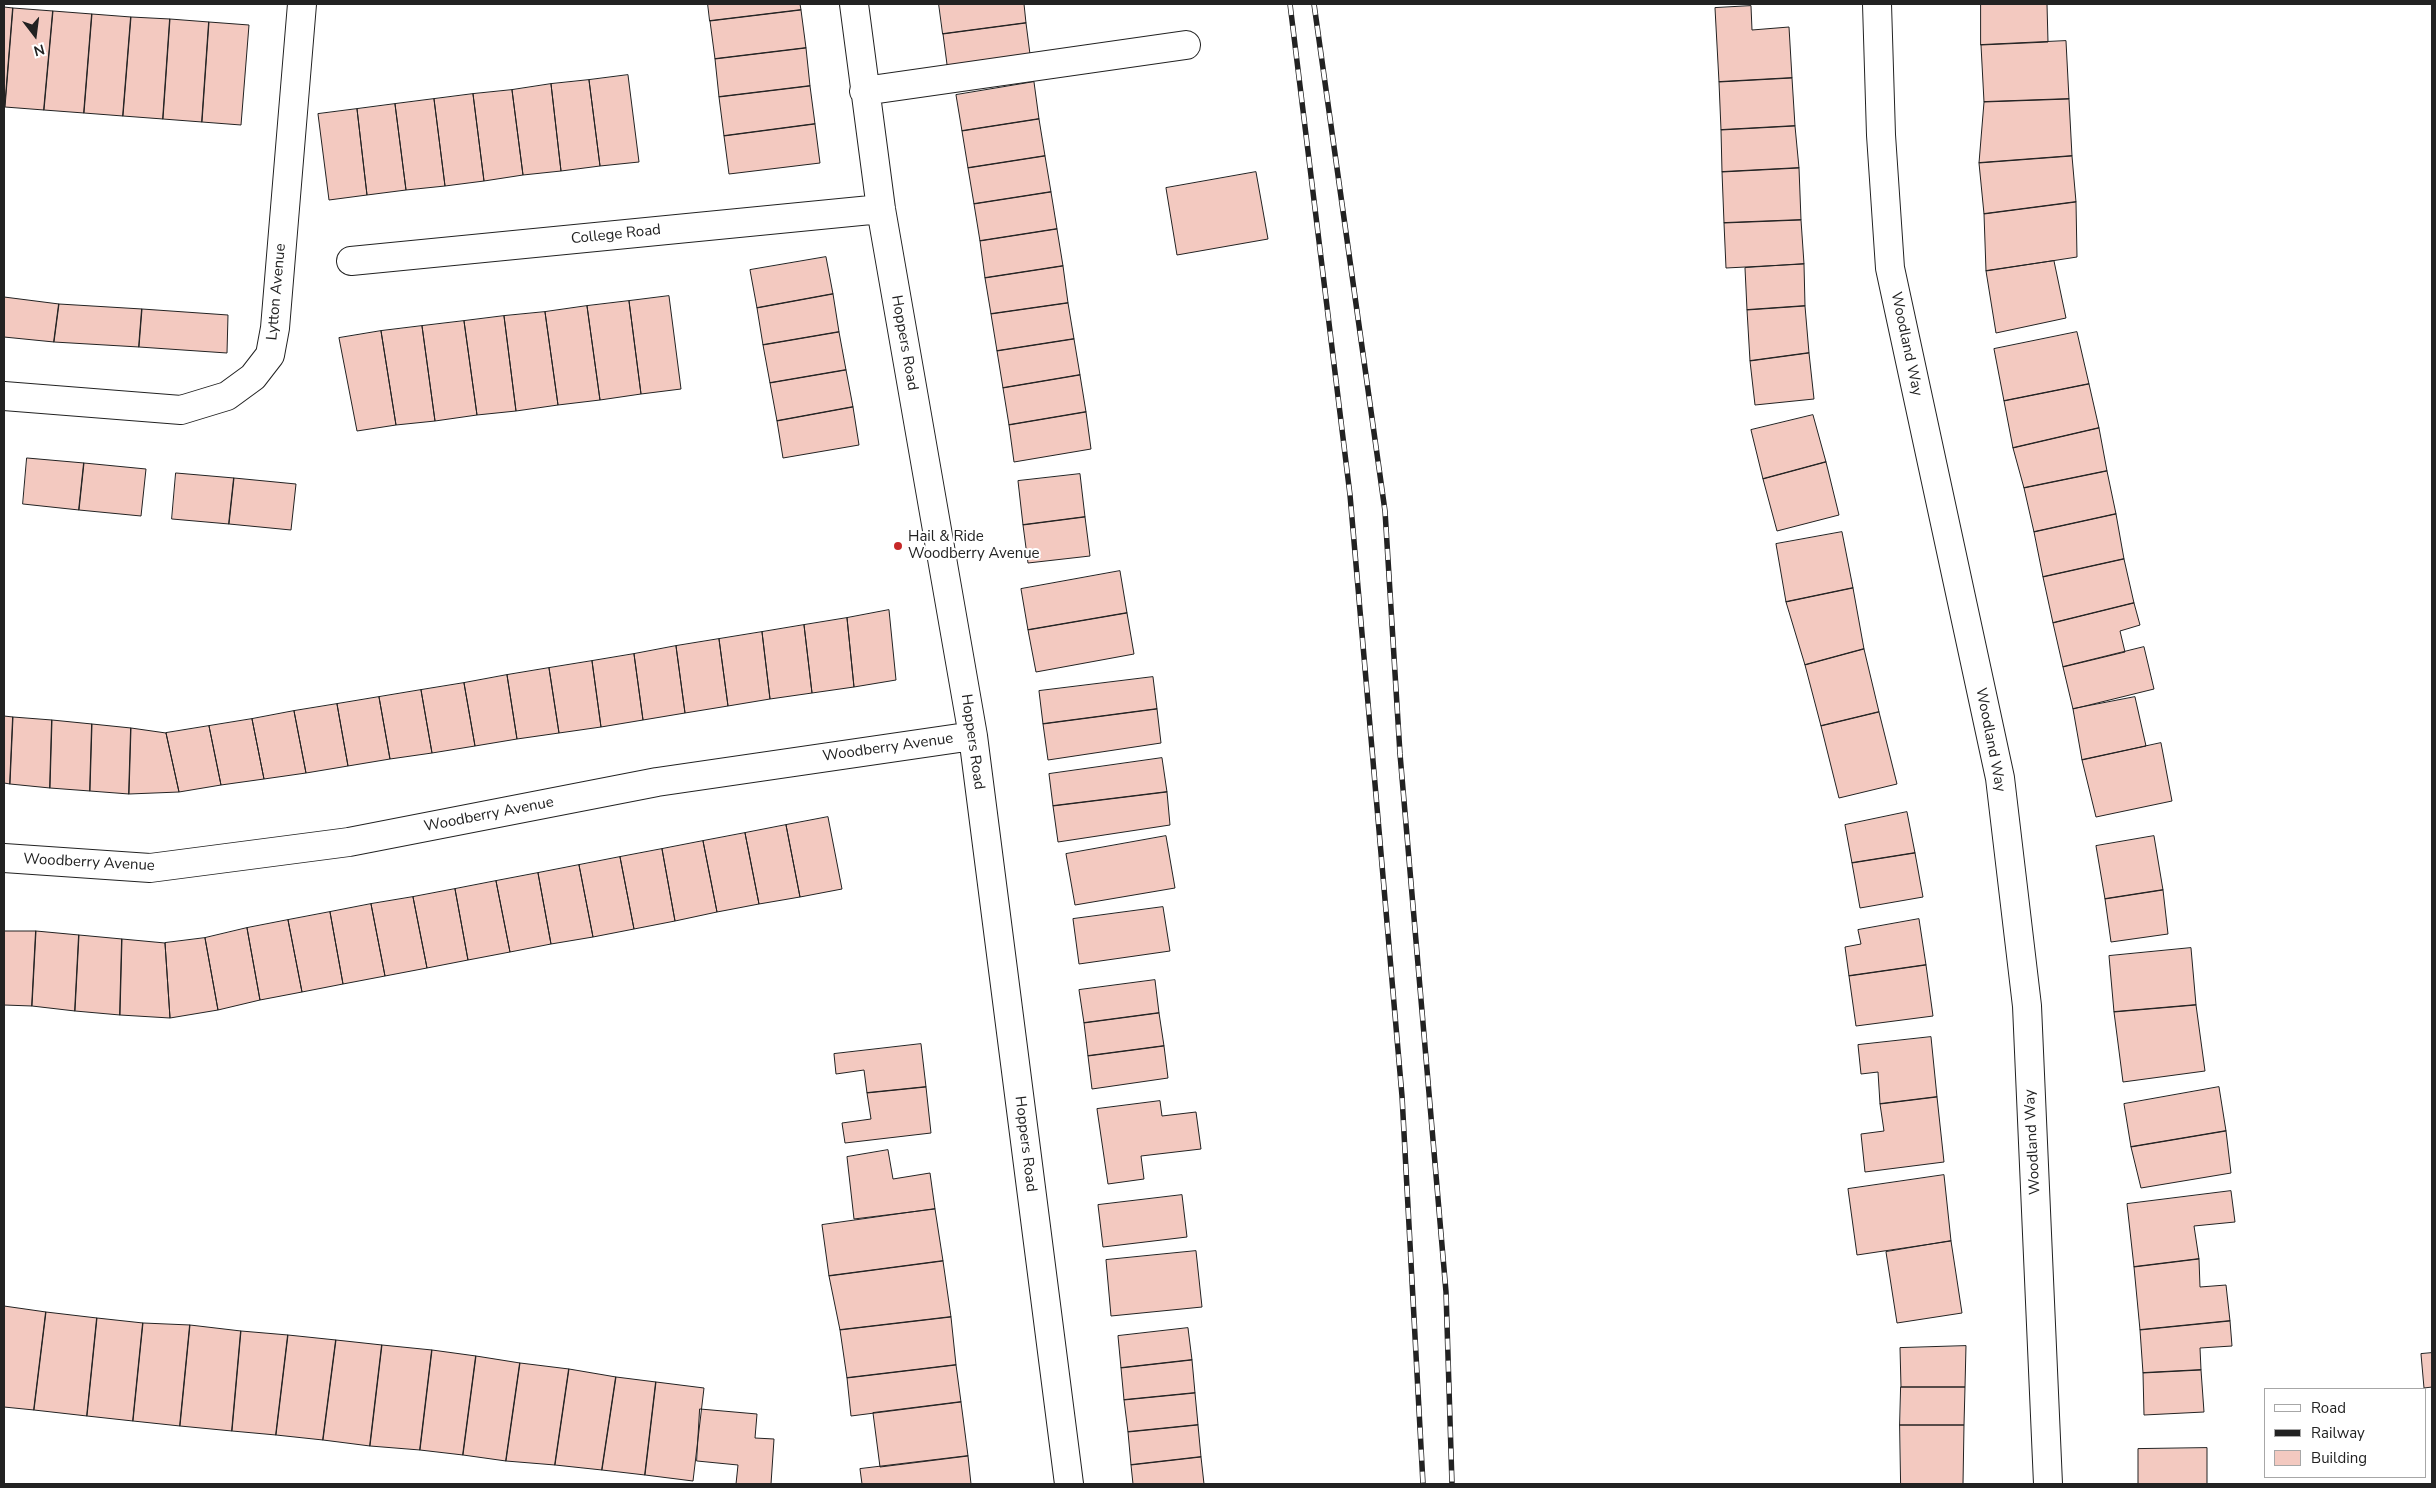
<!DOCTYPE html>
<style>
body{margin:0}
#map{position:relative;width:2436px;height:1488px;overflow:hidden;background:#fff;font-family:"Nunito Sans",sans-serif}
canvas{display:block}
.frame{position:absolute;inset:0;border:5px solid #222;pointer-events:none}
.legend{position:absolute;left:2264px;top:1388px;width:162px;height:90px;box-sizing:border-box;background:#fff;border:1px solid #a7a7a7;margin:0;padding:6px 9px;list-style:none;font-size:15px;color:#222}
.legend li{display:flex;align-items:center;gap:10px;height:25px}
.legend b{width:25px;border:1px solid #a7a7a7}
.north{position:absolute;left:10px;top:10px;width:50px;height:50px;-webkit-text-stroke:4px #fff;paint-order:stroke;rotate:165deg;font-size:14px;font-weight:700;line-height:20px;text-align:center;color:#222}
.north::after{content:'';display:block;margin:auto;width:18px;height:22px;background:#222;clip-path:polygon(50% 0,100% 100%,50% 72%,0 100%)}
</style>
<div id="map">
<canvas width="2436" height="1488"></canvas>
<div class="frame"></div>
<ul class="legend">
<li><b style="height:6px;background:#fff"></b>Road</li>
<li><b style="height:6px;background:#222"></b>Railway</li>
<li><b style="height:14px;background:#f3c9c0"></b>Building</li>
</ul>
<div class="north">N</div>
</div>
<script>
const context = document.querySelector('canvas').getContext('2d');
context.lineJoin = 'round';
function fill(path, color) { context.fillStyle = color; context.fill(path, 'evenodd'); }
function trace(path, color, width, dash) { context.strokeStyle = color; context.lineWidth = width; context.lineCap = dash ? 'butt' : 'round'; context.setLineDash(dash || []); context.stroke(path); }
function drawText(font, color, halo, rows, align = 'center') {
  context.font = font + ' "Nunito Sans",sans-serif'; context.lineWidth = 4; context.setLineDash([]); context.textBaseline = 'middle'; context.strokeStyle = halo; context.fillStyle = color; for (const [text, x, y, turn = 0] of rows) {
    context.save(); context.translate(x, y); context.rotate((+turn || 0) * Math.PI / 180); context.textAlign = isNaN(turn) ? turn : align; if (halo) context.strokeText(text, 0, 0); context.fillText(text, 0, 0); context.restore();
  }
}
const building = new Path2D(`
 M708,4h92l1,6 -91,11z
 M939,4h85l2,19 -83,11z
 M1981,4h66l1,38 -67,3z
 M1751,6l1,24 37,-3 3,51 -73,4 -4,-74z
 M4,7l9,1 -8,99h-1z
 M13,8l40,3 -9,99 -39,-3z
 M801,10l5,38 -91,11 -5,-38z
 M53,11l39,3 -8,99 -40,-3z
 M92,14l39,3 -8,99 -39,-3z
 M131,17l39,2 -7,100 -40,-3z
 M170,19l39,3 -7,100 -39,-3z
 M209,22l40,3 -8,100 -39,-3z
 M1026,23l5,39 -83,10 -5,-38z
 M2066,41l3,58 -85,3 -3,-57z
 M806,48l4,38 -91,11 -4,-38z
 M628,75l11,87 -39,4 -11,-86z
 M1792,78l3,48 -74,4 -2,-48z
 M589,80l11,86 -39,5 -10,-87z
 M1034,82l5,37 -77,12 -6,-36z
 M551,84l10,87 -38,4 -11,-85z
 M810,86l5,38 -91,12 -5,-39z
 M512,90l11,85 -39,6 -11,-87z
 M473,94l11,87 -39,5 -11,-87z
 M434,99l11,87 -39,4 -11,-86z
 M2069,99l3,57 -93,7 5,-61z
 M395,104l11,86 -39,5 -10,-86z
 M357,109l10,86 -38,5 -11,-86z
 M1039,119l6,37 -77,12 -6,-37z
 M815,124l5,39 -91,11 -5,-38z
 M1795,126l4,42 -77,4 -1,-42z
 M1045,156l6,36 -77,12 -6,-36z
 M2072,156l4,46 -92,12 -5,-51z
 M1799,168l2,52 -77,3 -2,-51z
 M1256,172l12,67 -91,16 -11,-67z
 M1051,192l6,37 -77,12 -6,-37z
 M2076,202l1,55 -91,14 -2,-57z
 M1801,220l3,44 -78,4 -2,-45z
 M1057,229l6,37 -78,12 -5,-37z
 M826,257l7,37 -76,14 -7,-38z
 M2054,261l12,57 -70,15 -10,-62z
 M1804,264l1,42 -58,4 -2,-42z
 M1063,266l5,37 -77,11 -6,-36z
 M833,294l6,38 -76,13 -6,-37z
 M669,296l12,93 -40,5 -12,-93z
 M4,297l55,7 -5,38 -50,-5z
 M629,301l12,93 -41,6 -13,-94z
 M1068,303l6,36 -77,12 -6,-37z
 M59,304l83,5 -3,38 -85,-5z
 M587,306l13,94 -42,5 -13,-93z
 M1805,306l4,47 -59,8 -3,-51z
 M142,309l86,6 -1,38 -88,-6z
 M545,312l13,93 -42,6 -12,-95z
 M504,316l12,95 -39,4 -13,-94z
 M464,321l13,94 -42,6 -13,-95z
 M422,326l13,95 -39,4 -15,-94z
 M381,331l15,94 -39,6 -18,-93z
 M839,332l7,38 -76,13 -7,-38z
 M2077,332l12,52 -85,17 -10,-52z
 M1074,339l6,36 -77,13 -6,-37z
 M1809,353l5,46 -59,6 -5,-44z
 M846,370l7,37 -76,14 -7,-38z
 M1080,375l6,37 -77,13 -6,-37z
 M2089,384l10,44 -86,20 -9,-47z
 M853,407l6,38 -76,13 -6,-37z
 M1086,412l5,37 -77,13 -5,-37z
 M1813,415l13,47 -63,17 -12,-49z
 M2099,428l8,43 -83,17 -11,-40z
 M27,458l57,5 -5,47 -56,-6z
 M1826,462l13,53 -62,16 -14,-52z
 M84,463l62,6 -5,47 -62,-6z
 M2107,471l9,43 -82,18 -10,-44z
 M176,473l58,5 -5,46 -57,-5z
 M1080,474l5,43 -62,8 -5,-44z
 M234,478l62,6 -5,46 -62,-6z
 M2116,514l8,45 -81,18 -9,-45z
 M1085,517l5,39 -62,7 -5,-38z
 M1842,532l11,56 -67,14 -10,-58z
 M2124,559l10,44 -81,20 -10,-46z
 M1120,571l7,42 -99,17 -7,-41z
 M1853,588l11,61 -59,16 -19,-63z
 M2134,603l6,22 -20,6 5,21 -62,15 -10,-44z
 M889,610l7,70 -42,7 -7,-69z
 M1127,613l7,41 -98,18 -8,-42z
 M847,618l7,69 -42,6 -8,-68z
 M804,625l8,68 -42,6 -8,-67z
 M762,632l8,67 -42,7 -9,-67z
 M719,639l9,67 -43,7 -9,-67z
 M676,646l9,67 -42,7 -9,-66z
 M2144,647l10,42 -81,20 -10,-42z
 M1864,649l15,63 -58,14 -16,-61z
 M634,654l9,66 -42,7 -9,-66z
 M592,661l9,66 -42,6 -10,-65z
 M549,668l10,65 -42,6 -10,-64z
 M507,675l10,64 -42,7 -11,-63z
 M1153,677l4,32 -114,15 -4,-33z
 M464,683l11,63 -43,7 -11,-63z
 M421,690l11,63 -42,6 -11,-62z
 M379,697l11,62 -42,7 -11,-62z
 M2135,697l11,49 -64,14 -9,-51z
 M337,704l11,62 -42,7 -12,-62z
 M1157,709l4,34 -113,17 -5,-36z
 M294,711l12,62 -42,6 -12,-60z
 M1879,712l18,72 -58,14 -18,-72z
 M4,716l9,1 -3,67 -6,-1z
 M13,717l39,3 -2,68 -40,-4z
 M252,719l12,60 -43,6 -12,-59z
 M52,720l40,4 -2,67 -40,-3z
 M92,724l39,4 -2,66 -39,-3z
 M209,726l12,59 -42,7 -13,-59z
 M131,728l35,5 13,59 -50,2z
 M2161,743l11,58 -76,16 -14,-57z
 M1162,758l5,34 -114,14 -4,-32z
 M1167,792l3,33 -112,17 -5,-36z
 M1907,812l8,41 -63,10 -7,-38z
 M828,817l14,72 -42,8 -14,-72z
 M786,825l14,72 -41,7 -14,-71z
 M745,833l14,71 -42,8 -14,-71z
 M1166,836l9,52 -100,17 -9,-51z
 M2154,836l9,54 -58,9 -9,-53z
 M703,841l14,71 -42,9 -13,-72z
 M662,849l13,72 -41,8 -14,-72z
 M1915,853l8,44 -63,11 -8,-45z
 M620,857l14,72 -41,8 -14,-72z
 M579,865l14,72 -42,7 -13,-71z
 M538,873l13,71 -41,8 -14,-71z
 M496,881l14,71 -42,8 -13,-71z
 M455,889l13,71 -41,8 -14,-71z
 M2163,890l5,44 -57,8 -6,-43z
 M413,897l14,71 -42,8 -14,-72z
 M371,904l14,72 -42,8 -13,-72z
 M1163,907l7,44 -91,13 -6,-45z
 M330,912l13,72 -41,8 -14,-72z
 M1919,919l7,46 -77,11 -4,-29 16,-3 -3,-14z
 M288,920l14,72 -42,8 -13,-72z
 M247,928l13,72 -42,10 -13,-72z
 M4,931h32l-4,75 -28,-1z
 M36,931l43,4 -4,76 -43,-5z
 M79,935l43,4 -2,76 -45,-4z
 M205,938l13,72 -48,8 -5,-75z
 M122,939l43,4 5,75 -50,-3z
 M2191,948l5,57 -82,7 -5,-56z
 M1926,965l7,51 -77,10 -7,-50z
 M1155,980l4,33 -75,10 -5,-33z
 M2196,1005l9,66 -82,11 -9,-70z
 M1159,1013l5,33 -76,10 -4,-33z
 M1931,1037l6,60 -57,7 -2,-32 -17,2 -3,-29z
 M921,1044l5,43 -59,6 -3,-23 -28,4 -2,-20z
 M1164,1046l4,32 -76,11 -4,-33z
 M926,1087l5,46 -86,10 -3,-20 29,-4 -4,-26z
 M2219,1087l7,44 -95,16 -7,-43z
 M1937,1097l7,65 -79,10 -4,-38 23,-3 -4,-27z
 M1160,1101l2,15 34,-4 5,37 -60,7 3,23 -36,5 -11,-75z
 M2226,1131l5,42 -90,15 -10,-41z
 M888,1150l5,29 37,-6 5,36 -81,10 -7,-62z
 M1944,1175l7,66 -94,14 -9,-66z
 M2231,1191l4,31 -41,4 5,33 -65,8 -7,-63z
 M1182,1195l5,42 -84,10 -5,-42z
 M935,1209l8,52 -114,15 -7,-51z
 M1951,1241l11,72 -65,10 -11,-71z
 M1196,1251l6,56 -91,9 -5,-56z
 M2199,1259l1,28 26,-2 4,36 -90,9 -6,-63z
 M943,1261l8,56 -111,13 -11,-54z
 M4,1306l42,6 -12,98 -30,-3z
 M46,1312l51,6 -10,98 -53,-6z
 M951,1317l5,48 -109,13 -7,-48z
 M97,1318l46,5 -10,98 -46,-5z
 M2230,1321l2,25 -32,2 1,22 -58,3 -3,-43z
 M143,1323l47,2 -10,101 -47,-5z
 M190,1325l51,6 -9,100 -52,-5z
 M1188,1328l4,32 -71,8 -3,-32z
 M241,1331l47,4 -12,100 -44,-4z
 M288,1335l48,5 -13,100 -47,-5z
 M336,1340l46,5 -12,101 -47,-6z
 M382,1345l50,5 -12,100 -50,-4z
 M1966,1346l-1,41h-64l-1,-39z
 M432,1350l44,6 -13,99 -43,-5z
 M2432,1353v34l-8,1 -3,-34z
 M476,1356l44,7 -14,98 -43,-6z
 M1192,1360l3,33 -71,7 -3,-32z
 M520,1363l49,6 -14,96 -49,-4z
 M956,1365l5,37 -110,14 -4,-38z
 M569,1369l47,8 -14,93 -47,-5z
 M2201,1370l3,42 -60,3 -1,-42z
 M616,1377l40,5 -11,93 -43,-5z
 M656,1382l48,6 -11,93 -48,-6z
 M1901,1387h64l-1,38h-64z
 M1195,1393l3,32 -70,7 -4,-32z
 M961,1402l7,54 -88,11 -7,-54z
 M700,1409l57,5 -2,24 19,1 -3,45h-35l2,-19 -41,-4z
 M1198,1425l3,32 -70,8 -3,-33z
 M1900,1425h64l-1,59h-62z
 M2207,1448v36h-69v-35z
 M968,1456l3,28h-109l-2,-15z
 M1201,1457l3,27h-71l-2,-19z`);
fill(building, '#f3c9c0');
trace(building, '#222', 1);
const minor = new Path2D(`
 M854,4l27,205 92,527 96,748
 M1877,4l4,131 9,133 110,510 27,228 21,478
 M864,91l322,-46
 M351,261l530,-52
 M4,396l177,14 46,-14 26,-19 17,-22 5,-27 27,-324
 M4,858l146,10 199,-26 308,-60 316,-46`);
trace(minor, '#222', 30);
trace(minor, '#fff', 28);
const rail = new Path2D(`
 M1290,4l60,491 52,601 21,388
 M1314,4l71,507 15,243 46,538 6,192`);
trace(rail, '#222', 5.5);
trace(rail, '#fff', 4, [11]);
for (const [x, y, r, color] of [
 [898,546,5,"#c62828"]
]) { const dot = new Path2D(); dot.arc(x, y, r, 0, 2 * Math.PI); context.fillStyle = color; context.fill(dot); trace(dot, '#fff', 2); }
drawText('15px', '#222', '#fff', [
 ["College Road",616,235,-6],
 ["Lytton Avenue",277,292,-85],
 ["Hoppers Road",904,343,80],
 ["Woodland Way",1906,344,78],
 ["Woodland Way",1990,740,79],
 ["Hoppers Road",972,742,82],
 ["Woodberry Avenue",888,748,-8],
 ["Woodberry Avenue",489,815,-11],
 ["Woodberry Avenue",89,863,3],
 ["Woodland Way",2033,1142,-93],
 ["Hoppers Road",1025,1144,83]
]);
drawText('15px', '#222', '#fff', [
 ["Hail & Ride",908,537],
 ["Woodberry Avenue",908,554]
], 'left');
</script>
